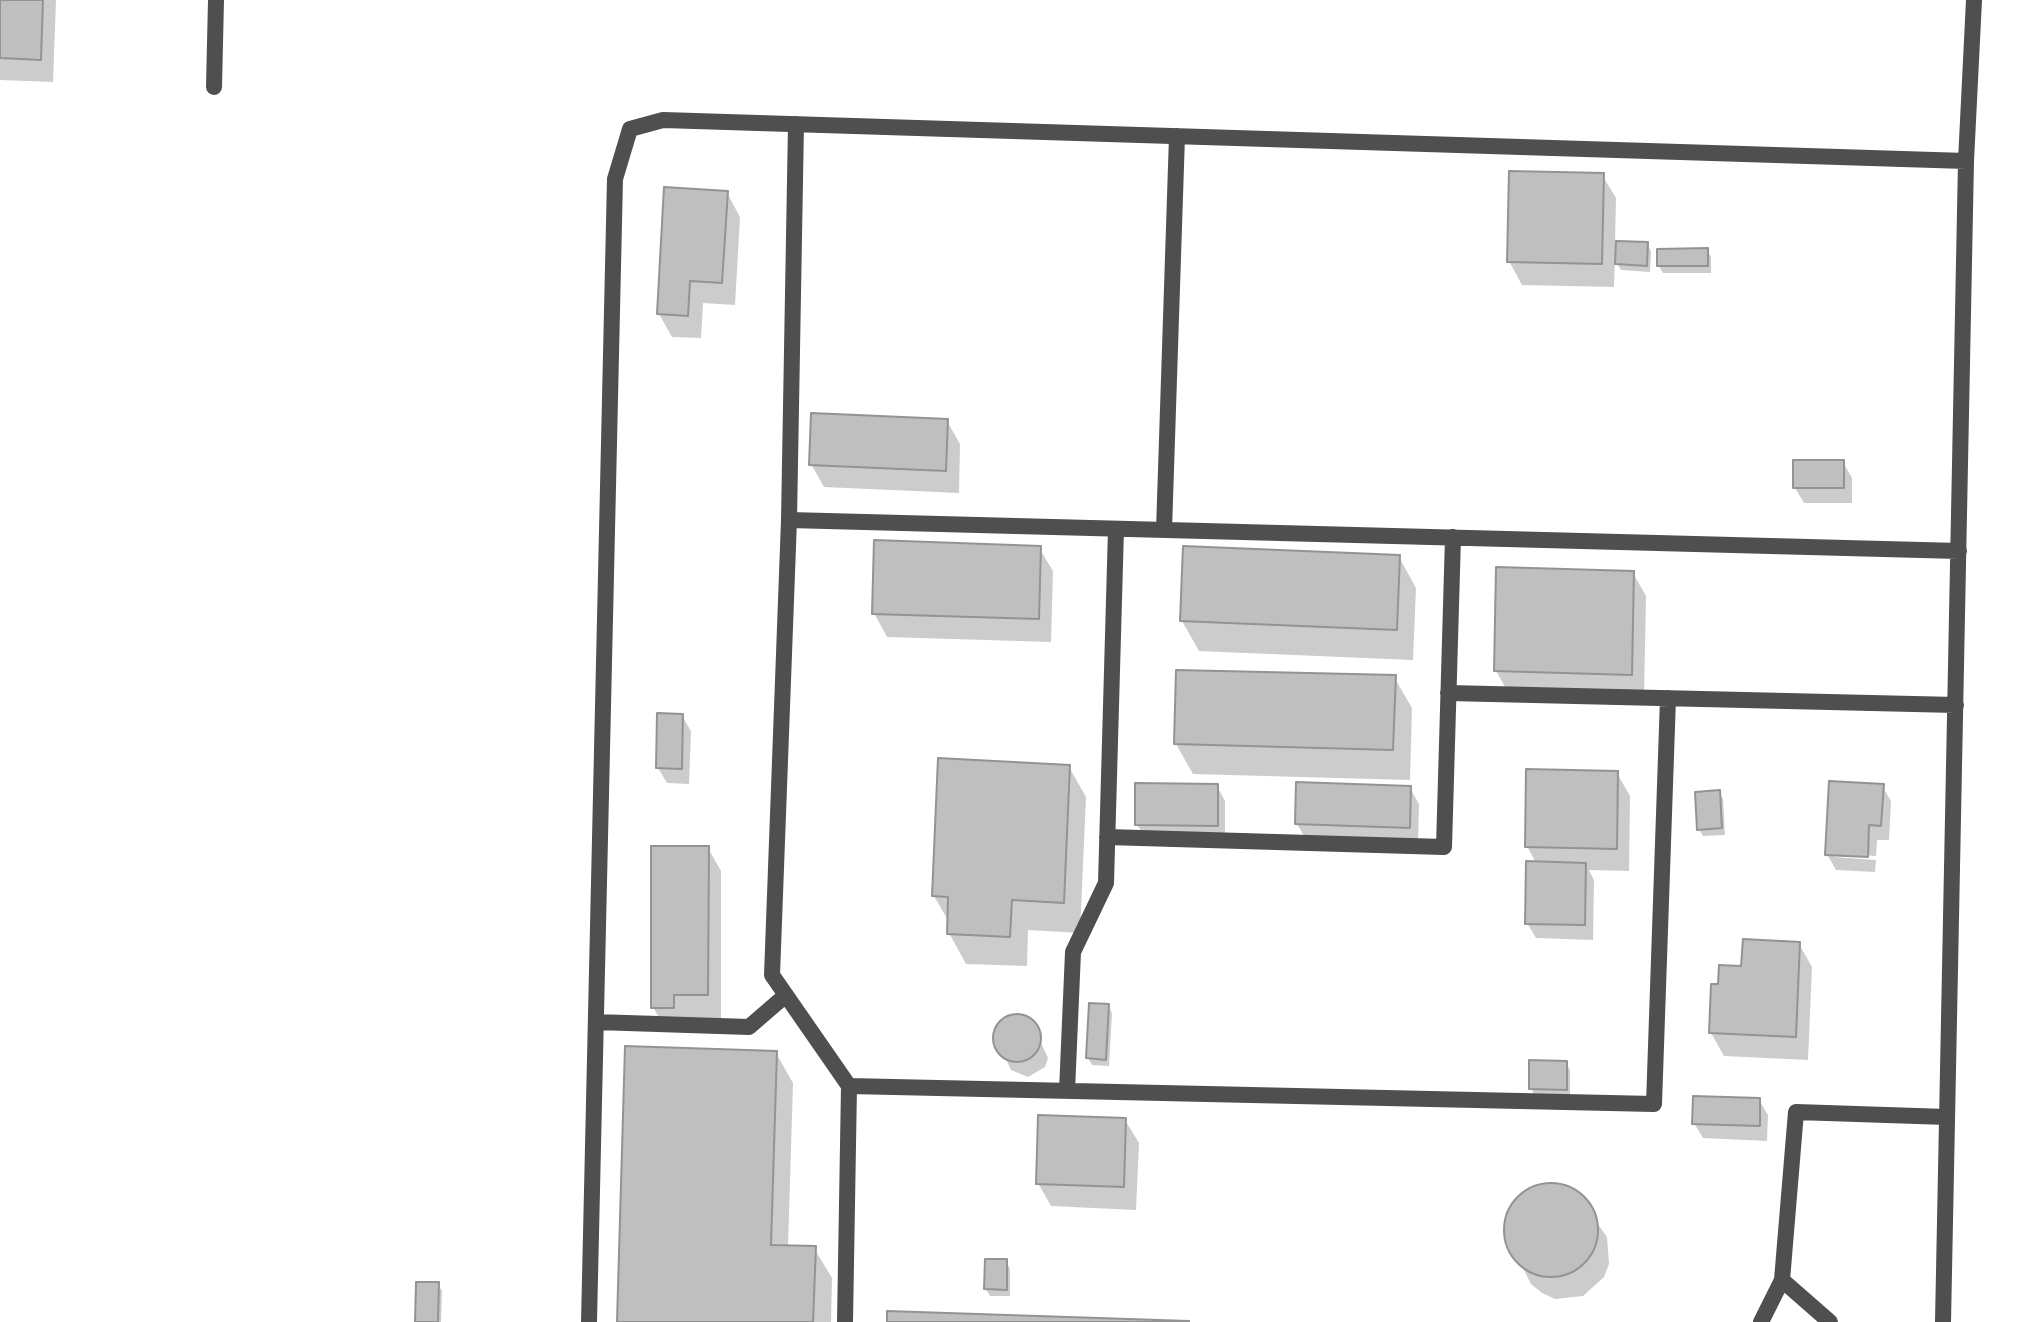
<!DOCTYPE html>
<style>
body{margin:0}
canvas{display:block;background:#fff}
</style>
<canvas width="2028" height="1322"></canvas>
<script>
const context = document.querySelector('canvas').getContext('2d');
context.lineJoin = 'round';
function fill(path, color) { context.fillStyle = color; context.fill(path, 'evenodd'); }
function trace(path, color, width, dash) { context.strokeStyle = color; context.lineWidth = width; context.lineCap = dash ? 'butt' : 'round'; context.setLineDash(dash || []); context.stroke(path); }
fill(new Path2D(`
 M0,0h56l-3,82 -53,-2z
 M1602,175l14,23 -1,45 32,1 4,7 -1,21 -29,-2 -6,-10 -1,27 -92,-2 -13,-24z
 M727,193l13,24 -5,88 -32,-2 -2,35 -29,-1 -13,-23z
 M1707,250l4,7v16h-48l-4,-7z
 M947,421l13,23 -1,49 -135,-6 -13,-23z
 M1843,462l9,16v25h-48l-9,-15z
 M1039,548l14,23 -2,71 -164,-5 -13,-24z
 M1399,557l17,31 -3,72 -214,-9 -17,-30z
 M1633,573l13,23 -2,101 -135,-3 -13,-23z
 M1394,677l18,31 -2,72 -217,-6 -17,-30z
 M682,716l9,15 -2,53 -22,-1 -9,-15z
 M1069,767l17,30 -6,136 -52,-3 -1,36 -61,-2 -17,-31v-11l-15,-26z
 M1617,773l13,23 -1,75 -40,-1 5,10 -1,60 -57,-2 -9,-15 9,-60 -9,-17z
 M1217,786l8,15v39h-79l-9,-16z
 M1882,786l9,15 -2,39h-12l-1,16 -42,-3v4l42,3 -1,12 -39,-2 -9,-16z
 M1410,788l9,16 -1,39 -112,-4 -9,-15z
 M1719,792l4,7 2,36 -22,1 -4,-7z
 M708,848l13,23v147h-35l-20,12 -13,-23z
 M1799,944l13,23 -4,93 -84,-4 -13,-23 9,-47 23,-18z
 M1108,1006l4,7 -3,53 -17,-1 -4,-7z
 M1014,1017l18,6 16,35 -3,9 -17,10 -17,-7 -16,-34 3,-9z
 M776,1053l17,30 -5,164 26,1 18,30 -1,44h-212z
 M1566,1063l4,7v26h-35l-4,-8z
 M1759,1100l9,15 -1,26 -64,-3 -9,-15z
 M1125,1120l14,23 -3,67 -85,-4 -13,-23z
 M1546,1184l28,7 33,46 2,27 -5,13 -21,19 -28,3 -13,-6 -11,-9 -25,-50 6,-27 21,-19z
 M1006,1261l4,8v27h-20l-4,-7z
 M438,1284l4,7 -1,31h-24z`), '#0003');
const building = new Path2D(`
 M0,0h43l-2,60 -41,-2z
 M1509,171l95,2 -2,91 -95,-2z
 M664,187l64,4 -6,92 -32,-2 -2,35 -31,-2z
 M1616,241l32,1 -1,24 -32,-2z
 M1708,248v18h-51v-17z
 M811,413l137,6 -2,52 -137,-6z
 M1793,460h51v28h-51z
 M874,540l167,6 -2,73 -167,-5z
 M1183,546l217,9 -3,75 -217,-9z
 M1496,567l138,4 -2,104 -138,-4z
 M1176,670l220,5 -3,75 -219,-6z
 M657,713l26,1 -1,55 -26,-1z
 M938,758l132,7 -6,138 -52,-3 -2,37 -63,-3 1,-37 -16,-1z
 M1526,769l92,2 -1,78 -92,-2z
 M1829,781l55,3 -3,42 -12,-1 -1,32 -43,-2z
 M1296,782l115,4 -1,42 -115,-4z
 M1135,783l83,1v42l-83,-1z
 M1720,790l2,38 -25,2 -2,-38z
 M651,846h58l-1,149h-34v13h-23z
 M1526,861l60,2 -1,62 -60,-1z
 M1743,939l57,3 -4,95 -87,-4 2,-49h7l1,-19 22,1z
 M1089,1003l20,1 -3,56 -20,-2z
 M993 1038a24 24 0 1 1 48 0a24 24 0 1 1-48 0Z
 M625,1046l152,5 -6,194 45,1 -3,76h-196z
 M1529,1060l38,1v29l-38,-1z
 M1693,1096l67,2v28l-68,-2z
 M1038,1115l88,3 -2,69 -88,-3z
 M1504 1230a47 47 0 1 1 94 0a47 47 0 1 1-94 0Z
 M985,1259h22v31l-23,-1z
 M416,1282h23l-1,40h-23z
 M887,1311l302,10v1h-302z`);
fill(building, '#bfbfbf');
trace(building, '#939393', 2);
trace(new Path2D(`
 M214,87l2,-87
 M796,124l-7,396 1170,31
 M789,520l-17,455 77,111 805,18 14,-406
 M1164,530l13,-394
 M1448,693l508,12
 M1107,837l337,10 9,-310
 M596,1022l153,5 37,-32
 M1067,1091l6,-139 33,-69 10,-354
 M1782,1280l48,42
 M589,1322l26,-1143 15,-50 33,-9 1303,41
 M845,1322l4,-236
 M1761,1322l21,-42 14,-168 151,5
 M1943,1322l23,-1161 8,-161`), '#4f4f4f', 16);
</script>
